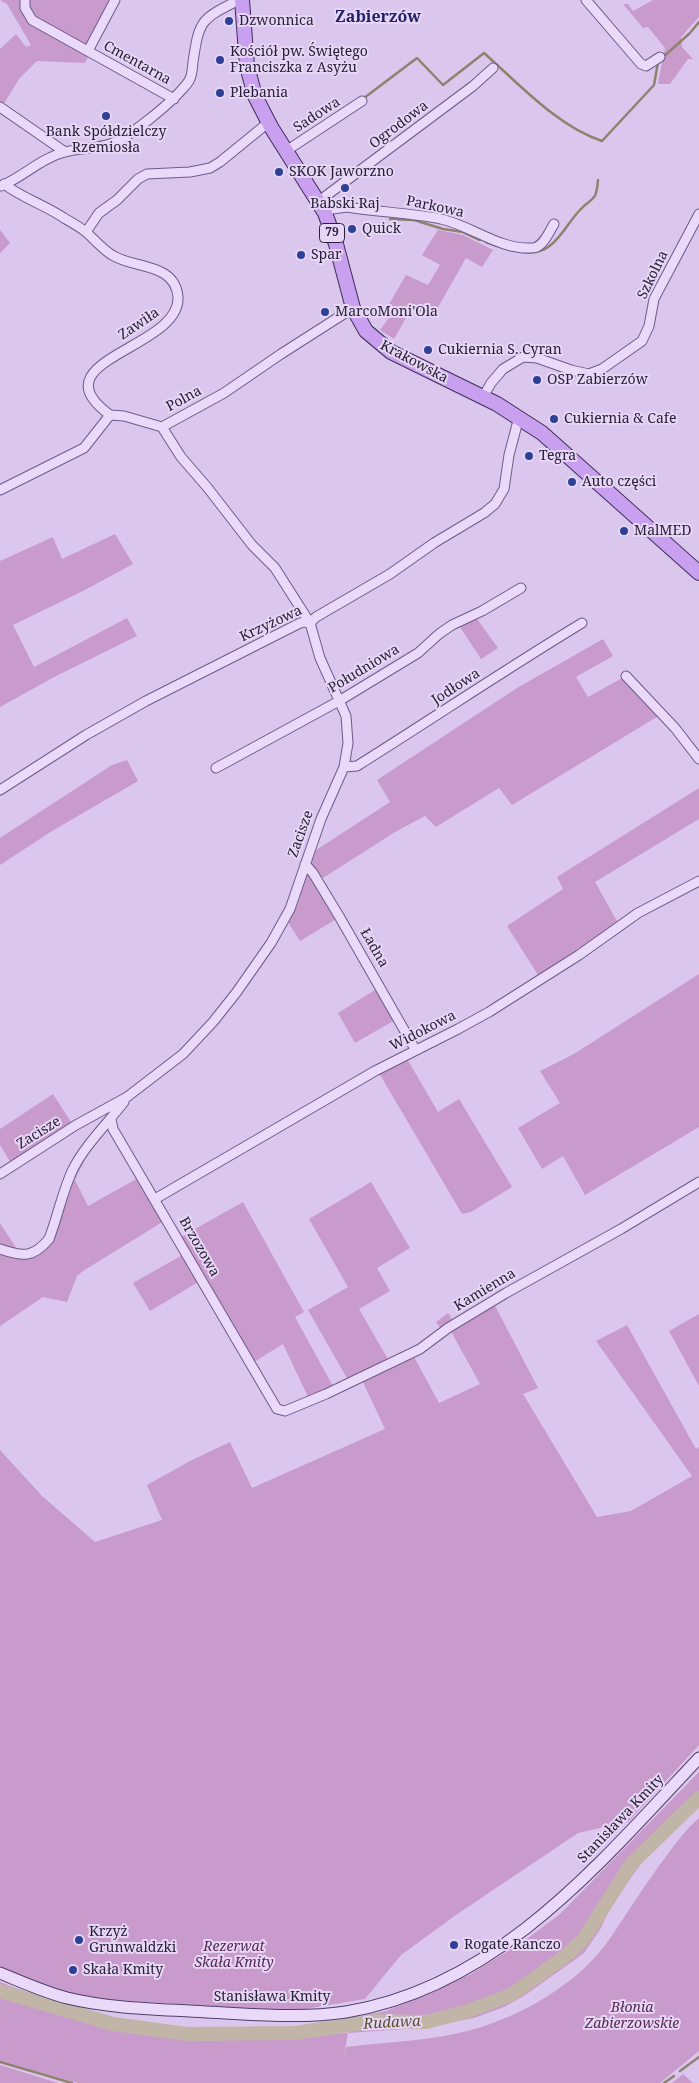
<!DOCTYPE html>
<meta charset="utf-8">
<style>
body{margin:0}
canvas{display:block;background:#dbc6ed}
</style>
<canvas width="699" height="2083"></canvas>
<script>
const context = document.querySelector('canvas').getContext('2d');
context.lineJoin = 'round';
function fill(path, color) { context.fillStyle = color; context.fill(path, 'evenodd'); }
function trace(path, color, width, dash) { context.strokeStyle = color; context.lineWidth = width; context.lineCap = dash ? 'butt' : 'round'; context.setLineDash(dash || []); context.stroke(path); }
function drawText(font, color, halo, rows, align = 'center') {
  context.font = font + ' "Noto Serif",serif'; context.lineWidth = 4; context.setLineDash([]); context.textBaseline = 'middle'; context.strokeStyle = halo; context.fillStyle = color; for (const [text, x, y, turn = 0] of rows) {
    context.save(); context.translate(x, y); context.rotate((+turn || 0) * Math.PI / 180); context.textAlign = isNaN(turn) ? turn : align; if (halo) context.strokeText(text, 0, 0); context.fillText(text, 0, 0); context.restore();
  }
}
fill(new Path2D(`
 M0,0h114l-27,45 -60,-31 62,41 -4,8 -48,-2 -18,18 -16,26 -3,-2v-54l16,-15 10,13 5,-2 -24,-41z
 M653,0h46v17l-18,20 1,10 11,12h-5l-18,25h-12l7,-36 -17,-21 -5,1 -20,-24h5l5,7z
 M0,230l10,13 -10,10z
 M438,230l25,5 30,15 -11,17 -16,-9 -34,60 -20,-11 -18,32 -14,-9 13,-18 -5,-6 18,-31 22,10 12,-20 -18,-10z
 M115,534l18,30 -50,27 -70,34 21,42 93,-49 10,18 -81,40 -56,31v-146l53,-24 9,22z
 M475,616l23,32 -17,11 -23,-35z
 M603,639l10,17 -37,21 12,20 36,-20 36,38 -148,90 -13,-17 -63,39 -11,-11 -30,16 -72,46 -15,-17 2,-7 80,-52 -13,-22 140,-92z
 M127,760l11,21 -86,50 -52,34v-27l112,-73z
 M699,788v31l-104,63 23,41 -80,52 -31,-49 56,-37 -6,-12z
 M306,870l32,48 -38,23 -12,-19 11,-21z
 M699,974v153l-114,68 -22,-39 -21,13 -24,-41 42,-25 -20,-32 34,-17z
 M378,988l17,32 -40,23 -17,-30z
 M406,1057l32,55 21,-13 53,88 -41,25 -9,2 -83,-141z
 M53,1094l20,31 -62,38 -11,-18v-16z
 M93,1143l-18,37 13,26 50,-28 26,43 -81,50 -6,5 -10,26 -24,-5 -43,29v-103l17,26 9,3 18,-13 21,-62z
 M371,1182l39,66 -33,20 13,23 -31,18 30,52 -41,19 -40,-70 40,-23 -39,-68z
 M243,1202l61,110 -9,5 39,71 -25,11 -26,-55 -29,18 -75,-124z
 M184,1254l16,27 -50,30 -17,-28z
 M492,1300l46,88 -15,6 74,123 34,-6 61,-35 -96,-135 31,-16 69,124 3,-2v298l-70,76 -51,12 -122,82 -55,40 -36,44 -72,12 -179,-11 -46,-4 -68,-29v-517l42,46 53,46 67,-22 -15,-35 43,-24 40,-19 22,46 133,-59 -23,-49 51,-25 26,48 41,-19 -32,-58 -6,4 -6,-8 12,-9 6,9z
 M699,1314v72l-30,-55z
 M699,1772v31l-45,43 -43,59 -10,23 -17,25 -60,43 -20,11 -30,11 -54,10 -72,5 -5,27 3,-13c41,-5 85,-6 125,-17 51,-14 107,-46 138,-90 19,-28 37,-57 58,-85 9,-12 20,-27 32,-37v233l-39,32h-582l-78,-22v-79l59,23 -4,9 63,17 89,10 141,-8v-14l38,-8 51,-21 34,-16 53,-33 36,-27z
 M0,2065l58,18h-58z
 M683,2074l10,9h-21z`), '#c99acc');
trace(new Path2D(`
 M662,58l28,-25 9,-11
 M364,98l53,-40 26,27 41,-32c34,30 74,74 118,88l52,-56 4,-23
 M390,219l24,1 29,9 20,3 17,8
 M486,242l11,4
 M524,252c29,5 39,-24 55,-41 13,-15 17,-7 19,-31
 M0,2062l72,21
 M680,2071l19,-14
 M664,2083l10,-7`), '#90826e', 2.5);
trace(new Path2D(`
 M0,1991l113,33 74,10 108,-1 81,-12 50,1 39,-10 46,-17 52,-37 20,-18 48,-76 68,-66`), '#c1b5a7', 14);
const street = new Path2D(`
 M25,0v8l7,12 142,79
 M586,0l55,64 5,2 14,-9
 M88,51l27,-51
 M0,107l65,45
 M286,151l76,-50
 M4,184c18,14 41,21 60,34 7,4 16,9 22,14 9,8 16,17 26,23 21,14 63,7 66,42 3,52 -144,63 -68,118
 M1,186c22,-9 40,-28 64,-34 15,-4 30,-3 45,-8 18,-5 62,-42 75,-58 7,-7 7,-14 8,-24 6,-42 8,-43 46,-62
 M319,201l154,-115 20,-18
 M325,213l7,-4 15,-2c31,5 63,6 94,12 31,7 59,31 91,29 11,0 17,-16 22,-24
 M86,232l13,-19 18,-13 21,-21 9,-5 43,-2 20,-4 10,-6 49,-40
 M483,397l8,-14 12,-14 20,-12 14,1 34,12 18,4 13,-5 40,-28 7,-15 5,-27 45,-85
 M0,490l84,-42 26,-33 14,1 38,11 62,-34 57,-39 72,-46
 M626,676l49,52 24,31
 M344,767l13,-1c75,-47 149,-97 225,-143
 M216,768l123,-67 79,-48 21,-19 13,-9 30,-14 39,-23
 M0,790l86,-55 60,-34 154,-78 5,-1 5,1 6,-6 74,-43 44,-31 50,-30 11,-9 9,-15 5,-34 10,-38
 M305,864l8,9 26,43 76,133
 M111,1119l2,10 164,280 8,2 41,-17 94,-45 28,-21 58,-35 115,-64 78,-47
 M0,1174l76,-49 51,-28 56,-43 30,-32 23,-29 35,-50 19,-34 31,-90 23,-52 4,-24 -2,-27 -26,-58 -10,-35 -35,-55 -23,-23 -45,-58 -26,-30 -19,-30
 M155,1199l220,-128 83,-42 31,-17 90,-57 59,-42 61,-32
 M0,1249c23,8 33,9 49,-10 9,-23 13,-47 24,-70 13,-25 34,-45 51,-67`);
const secondary = new Path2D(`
 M0,1973c22,9 44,19 67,25 46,11 93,11 139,14 46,2 94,7 140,0 152,-25 253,-148 353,-254`);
const primary = new Path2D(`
 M242,0l5,66 8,30 16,31 54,86 11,31 17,64 13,23 25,21 106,52 45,29 157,140`);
trace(street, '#6c5c89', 11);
trace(secondary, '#4e3f6a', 13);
trace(primary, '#3c3057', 16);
trace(street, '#ead9f8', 9);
trace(secondary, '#ead9f8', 11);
trace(primary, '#c99fef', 14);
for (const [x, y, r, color] of [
 [229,21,5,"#2d4096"],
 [220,60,5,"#2d4096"],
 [220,93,5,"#2d4096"],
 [106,116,5,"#2d4096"],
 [279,172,5,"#2d4096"],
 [345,188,5,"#2d4096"],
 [352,229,5,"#2d4096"],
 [301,255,5,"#2d4096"],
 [325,312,5,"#2d4096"],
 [428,350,5,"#2d4096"],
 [537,380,5,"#2d4096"],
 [554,419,5,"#2d4096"],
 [529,456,5,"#2d4096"],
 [572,482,5,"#2d4096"],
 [624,531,5,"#2d4096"],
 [79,1940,5,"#2d4096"],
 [454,1945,5,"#2d4096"],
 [73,1970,5,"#2d4096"]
]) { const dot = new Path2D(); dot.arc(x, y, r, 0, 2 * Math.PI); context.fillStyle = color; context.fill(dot); trace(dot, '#e7d6f5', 2); }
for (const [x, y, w] of [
 [332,233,25]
]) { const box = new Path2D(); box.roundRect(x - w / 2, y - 9.5, w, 19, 4); context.fillStyle = '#e7d6f5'; context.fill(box); trace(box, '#282039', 1); }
drawText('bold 12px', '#282039', null, [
 ["79",332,233]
]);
drawText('14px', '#282039', '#e7d6f5', [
 ["Dzwonnica",239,21],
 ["Kościół pw. Świętego",230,52],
 ["Franciszka z Asyżu",230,68],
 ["Plebania",230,93],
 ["Bank Spółdzielczy",106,132,"center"],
 ["Rzemiosła",106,148,"center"],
 ["SKOK Jaworzno",289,172],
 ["Babski Raj",345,204,"center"],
 ["Quick",362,229],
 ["Spar",311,255],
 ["MarcoMoni'Ola",335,312],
 ["Cukiernia S. Cyran",438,350],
 ["OSP Zabierzów",547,380],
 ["Cukiernia & Cafe",564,419],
 ["Tegra",539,456],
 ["Auto części",582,482],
 ["MalMED",634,531],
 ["Krzyż",89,1932],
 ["Grunwaldzki",89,1948],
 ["Rogate Ranczo",464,1945],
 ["Skała Kmity",83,1970]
], 'left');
drawText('14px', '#282039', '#e7d6f5', [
 ["Cmentarna",137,63,29],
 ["Sadowa",317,115,-33],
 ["Ogrodowa",399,125,-37],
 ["Parkowa",435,207,12],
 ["Szkolna",653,275,-64],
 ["Zawiła",139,324,-34],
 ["Krakowska",414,362,28],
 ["Polna",184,399,-28],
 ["Krzyżowa",271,624,-25],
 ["Południowa",364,669,-31],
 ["Jodłowa",456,687,-33],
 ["Zacisze",301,834,-70],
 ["Ładna",374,948,60],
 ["Widokowa",423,1031,-27],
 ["Zacisze",39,1133,-32],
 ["Brzozowa",199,1247,60],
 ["Kamienna",485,1290,-31],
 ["Stanisława Kmity",621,1819,-46],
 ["Stanisława Kmity",272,1997]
]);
drawText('italic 14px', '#552751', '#e7d6f5', [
 ["Rezerwat",234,1947],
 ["Skała Kmity",234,1963],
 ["Błonia",632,2008],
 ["Zabierzowskie",632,2024]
]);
drawText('italic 15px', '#584f2f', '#e7d6f5', [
 ["Rudawa",392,2023,-3]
]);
drawText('bold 16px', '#232065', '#e7d6f5', [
 ["Zabierzów",378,17]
]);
</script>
